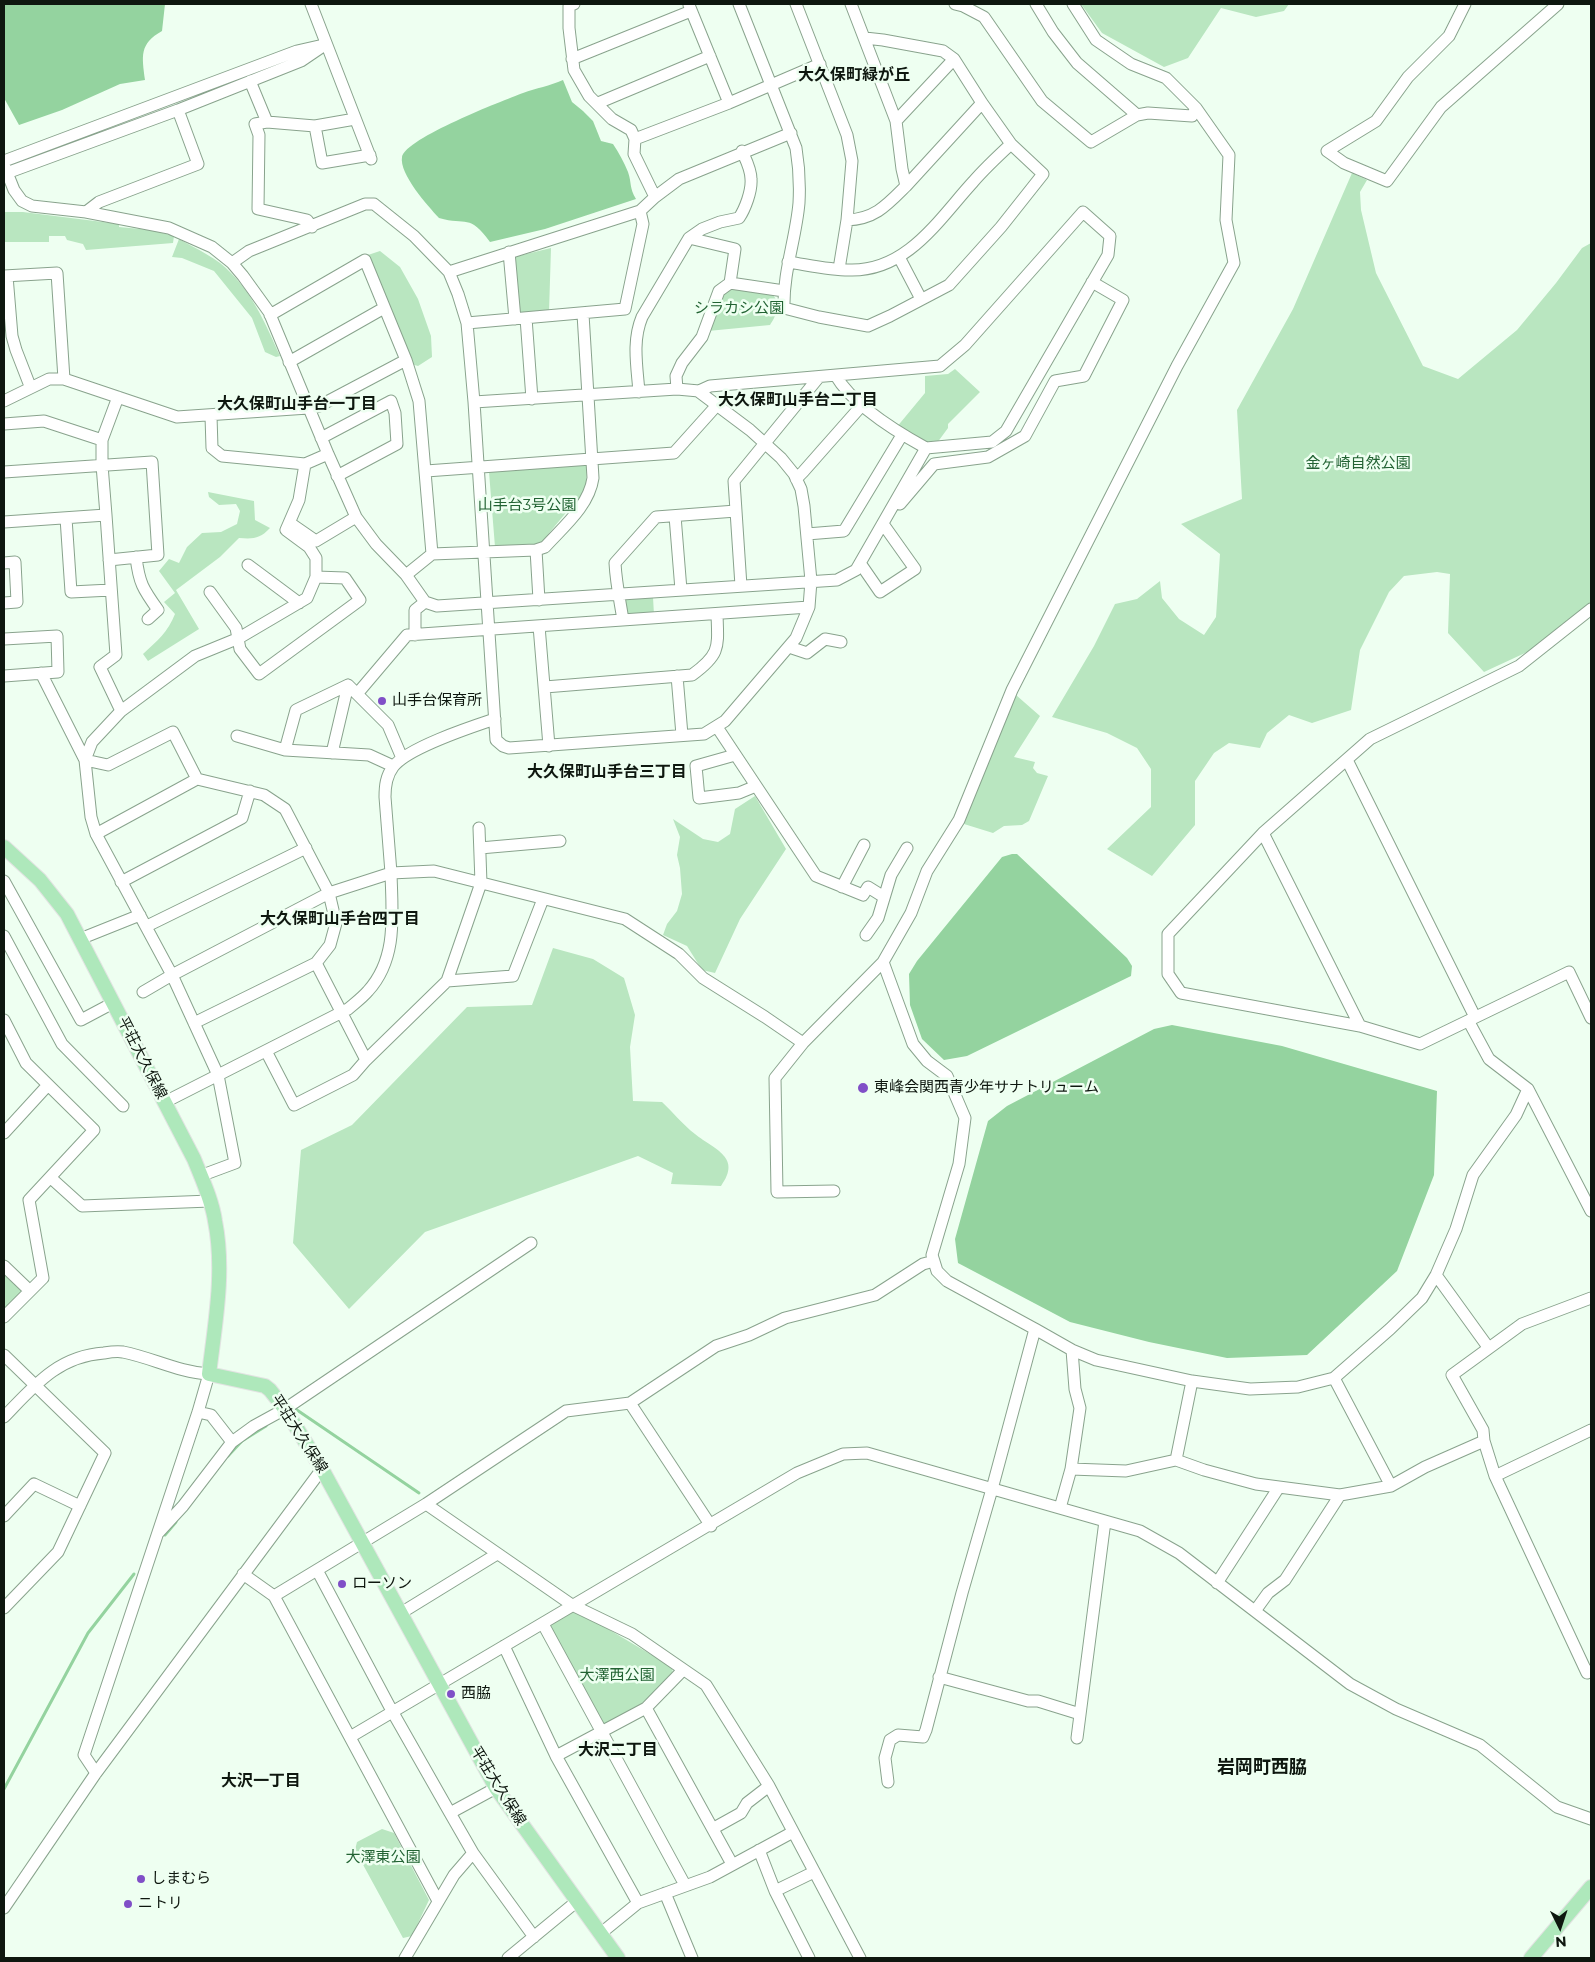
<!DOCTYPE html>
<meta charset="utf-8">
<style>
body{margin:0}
#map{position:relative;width:1595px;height:1962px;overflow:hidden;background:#eefff1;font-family:Montserrat,sans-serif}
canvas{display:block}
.frame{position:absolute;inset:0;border:5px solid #0e170f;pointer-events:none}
.north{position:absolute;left:1535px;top:1902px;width:50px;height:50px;-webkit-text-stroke:4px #eefff1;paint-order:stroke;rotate:176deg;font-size:14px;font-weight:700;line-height:20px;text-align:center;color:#0e170f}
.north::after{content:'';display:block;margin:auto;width:18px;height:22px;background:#0e170f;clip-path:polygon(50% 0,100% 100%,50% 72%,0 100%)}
</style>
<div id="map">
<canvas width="1595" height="1962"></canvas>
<div class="frame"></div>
<div class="north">N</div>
</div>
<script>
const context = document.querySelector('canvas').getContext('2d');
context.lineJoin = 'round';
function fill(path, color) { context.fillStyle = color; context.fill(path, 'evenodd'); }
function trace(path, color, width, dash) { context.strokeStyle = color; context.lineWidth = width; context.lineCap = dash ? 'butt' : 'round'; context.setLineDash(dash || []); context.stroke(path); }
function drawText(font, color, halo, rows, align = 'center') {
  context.font = font + ' Montserrat,"Noto Sans JP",sans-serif'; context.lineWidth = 5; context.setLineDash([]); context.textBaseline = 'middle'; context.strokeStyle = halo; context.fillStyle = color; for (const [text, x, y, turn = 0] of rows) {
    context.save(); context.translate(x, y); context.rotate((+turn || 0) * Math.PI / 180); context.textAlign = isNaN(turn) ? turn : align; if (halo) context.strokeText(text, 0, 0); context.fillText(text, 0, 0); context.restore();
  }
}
fill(new Path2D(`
 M1081,4h208l-5,7 -28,6 -35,-9 -33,50 -24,9 -62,-34z
 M1352,173l15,7 -7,12 1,18 15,63 47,93 35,13 59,-49 39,-47 26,-35 9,-5v361l-53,43 -54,25 -36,-39 2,-59 -13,-2 -33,4 -15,16 -29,58 -9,60 -39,13 -23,-8 -22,18 -7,15 -31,-5 -15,10 -19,28v44l-43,51 -45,-27 44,-42v-38l-14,-21 -30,-15 -55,-16 42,-71 21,-42 22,-5 23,-18 2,17 17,21 25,16 12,-18 4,-63 -39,-30 61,-25 -5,-89 56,-101z
 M4,212h19l96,12v3l32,3 23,6 -1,7 -87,7 -3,-6 -16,-4 -2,-4h-16v6h-45z
 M179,239c16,9 40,20 52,34 23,23 36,54 49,83l-4,1 -11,-5 -13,-34 -38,-47 -32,-13 -10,-1z
 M551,248l-2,64 -32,3 -3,-58z
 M380,251l20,16 18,32 13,37 1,21 -14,9 -7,-2 -27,-63 -16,-46z
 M732,288l40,6c10,10 4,22 -2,31l-62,6 16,-38z
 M955,369l25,23 -32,32v4l-11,15h-12l-29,-15 29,-35v-17l23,-2z
 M587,465l-1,24 -8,13 -9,7 -29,35 -45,3 -6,-75z
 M208,492l46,9 1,19 15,8c-10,11 -17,11 -31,10l-19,19 -44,33 23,39 -51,32 -5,-7c14,-13 25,-22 32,-40l-11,-12 11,-9 -16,-22 10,-12 10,4 8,-16 15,-14 19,-1 16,-8 3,-13 -4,-7 -17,1 -10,-8z
 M653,597l1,18 -24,1 -5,-5 -1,-13z
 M1014,695h2l24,21 -26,41 21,5 -2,6 4,5 11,3 -19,45 -7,4 -18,1 -11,7 -29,-9 15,-43z
 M755,796l31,53 -46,70 -25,54 -13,-3 -15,-24 -24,-11 4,-11 10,-13 5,-17 -2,-26 -3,-13 3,-18 -7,-18 30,20 15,3 12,-8 5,-25z
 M553,948l40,11 31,19 11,37 -5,32 3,54 29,1c11,10 21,23 33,32 20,16 47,23 26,52l-50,-2 2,-11 -35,-17 -213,76 -76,77 -56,-66 8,-93 51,-25 115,-118 65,-2z
 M4,1272l19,18 -2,5 -17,18z
 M573,1612l8,1 91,54 1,7 -33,31 -33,19 -7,-2 -48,-90 -1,-7z
 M382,1829l12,4 35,67 -17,36 -9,2 -48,-88 2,-8z`), '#b9e6c0');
fill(new Path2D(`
 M4,4h161l-3,27c-23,13 -20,25 -17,49l-25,4 -58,26 -43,15 -15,-27z
 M563,80l9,22 11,9 10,10 8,20 12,3c6,9 11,18 15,28 4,12 1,15 8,27l-91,30 -55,13c-21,-29 -23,-16 -51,-24 -11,-12 -40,-44 -37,-61 4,-19 100,-56 121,-64 13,-5 27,-7 40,-13z
 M1012,854h5l110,104 5,8 -1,10 -164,80 -23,4 -22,-21 -12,-34 -1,-31 8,-13 85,-104z
 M1172,1025l110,21 155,45 -3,84 -37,96 -90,84 -80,3 -78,-16 -79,-20 -112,-59 -3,-24 33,-118 19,-15 147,-77z`), '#94d39f');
trace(new Path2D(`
 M294,1408l125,85
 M228,1456l14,-15 24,-15
 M165,1535l11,-13
 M4,1789l84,-156 46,-59`), '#94d39f', 3);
const minor = new Path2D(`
 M311,4l60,155
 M574,4l-5,2v22l5,42 15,26 23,23 19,11 4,9 -1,15 21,43
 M739,4l57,144c3,18 4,37 3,55 -3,35 -16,69 -15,105l35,9 49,9 22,-10 59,-31 52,-58 42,-53 -32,-30 -29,-41 -28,-44 -11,-8 -60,-11 -18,-2
 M796,4l51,131 5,26 -5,59 -8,49
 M955,4l8,2 21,11 58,84 49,41 46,-27 -60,-52 -24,-31 -17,-28
 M1465,4l-16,32 -41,41 -32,44 -49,30 17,12 43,18 54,-74 117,-103
 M689,5l40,98
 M572,59l119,-48
 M250,81l17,41
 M598,103l112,-47
 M1137,115l11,-2 44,3 4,-8
 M896,121l58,-62
 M315,126l7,37 48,-8
 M635,139l94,-36 91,-39
 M4,161l293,-110 22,-5
 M4,165l10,25 8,11 10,5 54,6 83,16 43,19 20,16 11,13 26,36 59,142 28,63 20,27 30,31 19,27 12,4 400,-26 19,-10 70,-122 66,-6 14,-11 102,-176 2,-19 -27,-24 -118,133 -25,21 -230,20 -11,5 -22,-2 -203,13
 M4,174l174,-64 123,-49 25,-17
 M906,186l76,-83
 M86,212l13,-10 99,-38 -20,-54
 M847,220c28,-1 40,-15 59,-34l-4,-17 -6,-48 -45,-117
 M312,227l-5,-7 -49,-11 1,-74 -4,-11 12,-2 48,4 40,-7
 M689,238l46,11 -5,34
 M509,252l6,67
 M899,257l22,42
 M788,262c20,3 41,8 61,8 58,2 90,-51 124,-88 12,-14 25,-26 38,-38
 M232,263l17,-12 116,-47h9l40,32 35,36 9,22 9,29 7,79 22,338 7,6 6,2 195,-14 21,-13 71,-83 13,-31 2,-26 -7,-75 -3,-17 -7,-15 -13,-16 -31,-28 -52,-39
 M449,272l191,-61 15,-14 24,-18 112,-46
 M4,276l53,-3 7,106
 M7,276l5,60 4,14 14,36
 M270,315l95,-55 41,100 13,41 13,153
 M526,318l6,81
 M467,323l158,-14 18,-85 -3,-13
 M289,362l95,-54
 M836,376c17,29 61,56 90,72
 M677,389l-1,-13 6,-13 20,-26 17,-46 11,-8 54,8
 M639,392c-2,-26 -7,-51 3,-75l47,-79 13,-9 18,-7 19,-4c6,-9 13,-27 12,-39 0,-10 -5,-19 -9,-28
 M4,401l45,-22h15l113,38 131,-9 11,-2 87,-46
 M211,416l1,32 10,8 83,8 23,-10
 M4,424l40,-3 58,19
 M321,438l70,-37 4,12 2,31 -60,32
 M426,471l248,-18 44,-49
 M4,472l148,-10 6,93 -49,5
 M796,479l7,-7 60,-68
 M900,504l34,-40 54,-7 37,-21 30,-55 29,-5 39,-76 -31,-18
 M106,515l10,140 -16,12 21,44
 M675,516l6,74
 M66,518l5,74 40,-2
 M4,522l102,-7 -4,-50v-25l16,-43
 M290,523l26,18 40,-24
 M807,534l37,-3 58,-96
 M536,550l9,-3c18,-20 44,-41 48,-69l-10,-164
 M136,557c3,26 7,32 22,53l-10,9
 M4,563l11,-1 2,40 -13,1
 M860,563l20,29 35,-23 -32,-45
 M248,565l51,38
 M406,575l26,-21 104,-4 3,50
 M741,586l-7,-105 85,-104
 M210,592l26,36 4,21 19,25 101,-74 -15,-22 -29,-1
 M1591,609l-72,57 -149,73 -107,94 -95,101v40l13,19 179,33 60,18 149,-72 22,46
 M623,620c-3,-19 -7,-37 -8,-57l41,-46 80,-6
 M539,626l10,120
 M415,635v-25l10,-8
 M4,639l53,-3 1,36 -54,4
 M789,647l18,6 18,-14 16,3
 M41,673l44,87
 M677,676l5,59
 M545,687l147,-12c29,-21 26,-28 25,-61
 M357,694l50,-59 402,-28
 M495,719c-24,8 -88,29 -102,48 -7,9 -8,19 -8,30l6,76 43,-2 191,48 54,35 24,24 62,39 38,26
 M717,727l99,149 47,19 5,-8 16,10
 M237,736l48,14 84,5 24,11
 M285,750l11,-40 52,-25 40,40 14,33
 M332,753l16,-68
 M735,755l-39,11 3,32 40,-5 17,-7
 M85,760l7,-18 29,-31 74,-55 44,-18 68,-40 9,-21v-19l-7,-11 -23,-17 13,-30 6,-36
 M1347,760l128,257
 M197,779l-24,-47 -65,33 -23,-5 6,57 5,17 76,141 46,100 17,88 -35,13
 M1263,833l97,193
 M96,834l101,-55 67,16 21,14 44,84 7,30 -6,22 -14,18 -122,60
 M480,848l80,-7
 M4,881l77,139 32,-17
 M121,882l121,-64 8,-27
 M842,887l22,-42
 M147,926l159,-78
 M866,935l12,-17 13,-43 16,-27
 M4,936l58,108 61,62
 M80,939l60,-24
 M883,962l30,82 14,17 20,15 18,42 -6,46 -27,91 5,16 10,10 88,48 -43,160 -30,104 -36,137 -3,7 -25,-2 -8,5 -5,18 3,24
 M316,963l50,97
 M447,981l34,-98 -2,-55
 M143,992l29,-17 157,-82 62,-20c1,41 7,85 -23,118 -6,7 -13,12 -20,18l-183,93
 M4,1020l22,43 68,67 -65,70 14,78 -39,39
 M1469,1022l20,37 39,30 63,122
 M266,1051l28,54 59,-30 13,-15 81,-79 66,-5 30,-77
 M4,1133l44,-48
 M51,1178l31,28 128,-5
 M834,1191l-57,1 -2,-114 28,-35 80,-81 28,-49 16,-42 32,-51 53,-130 165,-324 57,-103 -8,-43 3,-65 -33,-47 -30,-30 -35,-14 -35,-24 -23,-36
 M4,1266l26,25
 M1436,1275l52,72
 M1591,1298l-69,26 -70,51 31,55 1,11 11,35 92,197 4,-2
 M1035,1329l37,21 24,10 96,21 58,8 48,-2 36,-9
 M4,1355l101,98 -47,99 -54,56
 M630,1403l86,-57 33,-11 36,-17 90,-23 48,-31 11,-3
 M198,1412l13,3 21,27
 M4,1417c30,-31 54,-61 100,-64 6,-1 13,-2 19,-1 30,6 55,20 86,22l-11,38 -114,343 12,18
 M1176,1460l16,-79
 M1071,1469l9,-61 -5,-19 -3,-39
 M1495,1476l96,-46
 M1391,1486l-57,-108 56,-49 32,-31 14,-23 20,-46 17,-54 43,-60 12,-26
 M426,1504l146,101 60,29 74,51 63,101 91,172
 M1060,1508l11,-39 55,2 50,-11 28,10 52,14 84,11 51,-9 34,-19 59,-26
 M4,1516l30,-32 46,22
 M159,1532l24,-26 49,-64 22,-16 31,-17 246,-166
 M317,1570l75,141 58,102
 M243,1574l31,22 164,305
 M1217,1583l62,-96
 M274,1596l152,-92 140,-93 64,-8 81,123
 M1255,1611l13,-18 17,-13 55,-85
 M401,1613l96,-59
 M543,1624l142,261
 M504,1646l52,110 82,147
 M939,1677l89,24h10l42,13
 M646,1708l86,156
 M350,1737l447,-264 46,-19 24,-1 273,78 39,22 171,131 46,25 84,36 77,62 34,12
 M1077,1738l28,-217
 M556,1756l90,-48 37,-38
 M714,1828l27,-15 6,-10 22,-17
 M759,1850l16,41 34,67
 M473,1853l61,84
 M775,1891l39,-19
 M665,1893l27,65
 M4,1908l92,-135 226,-304
 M600,1934l38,-31 72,-26 83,-45
 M405,1958l49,-83 19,-22 -23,-40 46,-25
 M508,1958l68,-56`);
const major = new Path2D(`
 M4,847l36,33 27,34 127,245c8,20 18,41 21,62 10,50 0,103 -6,153l56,12 5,4 15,19 37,60 174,319 122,170
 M1531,1958l60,-71`);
trace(minor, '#89a38d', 13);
trace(major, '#e2e3e2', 16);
trace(minor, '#fff', 11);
trace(major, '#aee8bb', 14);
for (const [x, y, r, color] of [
 [382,701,5,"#804fc7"],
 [863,1088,6,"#804fc7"],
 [342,1584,5,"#804fc7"],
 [451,1694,5,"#804fc7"],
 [141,1879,5,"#804fc7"],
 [128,1904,5,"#804fc7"]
]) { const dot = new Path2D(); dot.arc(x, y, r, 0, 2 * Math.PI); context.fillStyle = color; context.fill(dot); trace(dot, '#eefff1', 2); }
drawText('15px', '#226333', '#eefff1', [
 ["シラカシ公園",739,309],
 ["金ヶ崎自然公園",1358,464],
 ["山手台3号公園",527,506],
 ["大澤西公園",617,1676],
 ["大澤東公園",383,1858]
]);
drawText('15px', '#0e170f', '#eefff1', [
 ["山手台保育所",392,701],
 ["東峰会関西青少年サナトリューム",874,1088],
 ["ローソン",352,1584],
 ["西脇",461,1694],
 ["しまむら",151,1879],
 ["ニトリ",138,1904]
], 'left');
drawText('15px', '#0e170f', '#eefff1', [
 ["平荘大久保線",142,1058,63],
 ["平荘大久保線",299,1434,57],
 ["平荘大久保線",498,1786,58]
]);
drawText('bold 16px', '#0e170f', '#eefff1', [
 ["大久保町緑が丘",854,75],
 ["大久保町山手台二丁目",798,400],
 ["大久保町山手台一丁目",297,404],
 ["大久保町山手台三丁目",607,772],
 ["大久保町山手台四丁目",340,919],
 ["大沢二丁目",618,1750],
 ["大沢一丁目",261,1781]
]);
drawText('bold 18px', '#0e170f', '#eefff1', [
 ["岩岡町西脇",1262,1768]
]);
</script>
